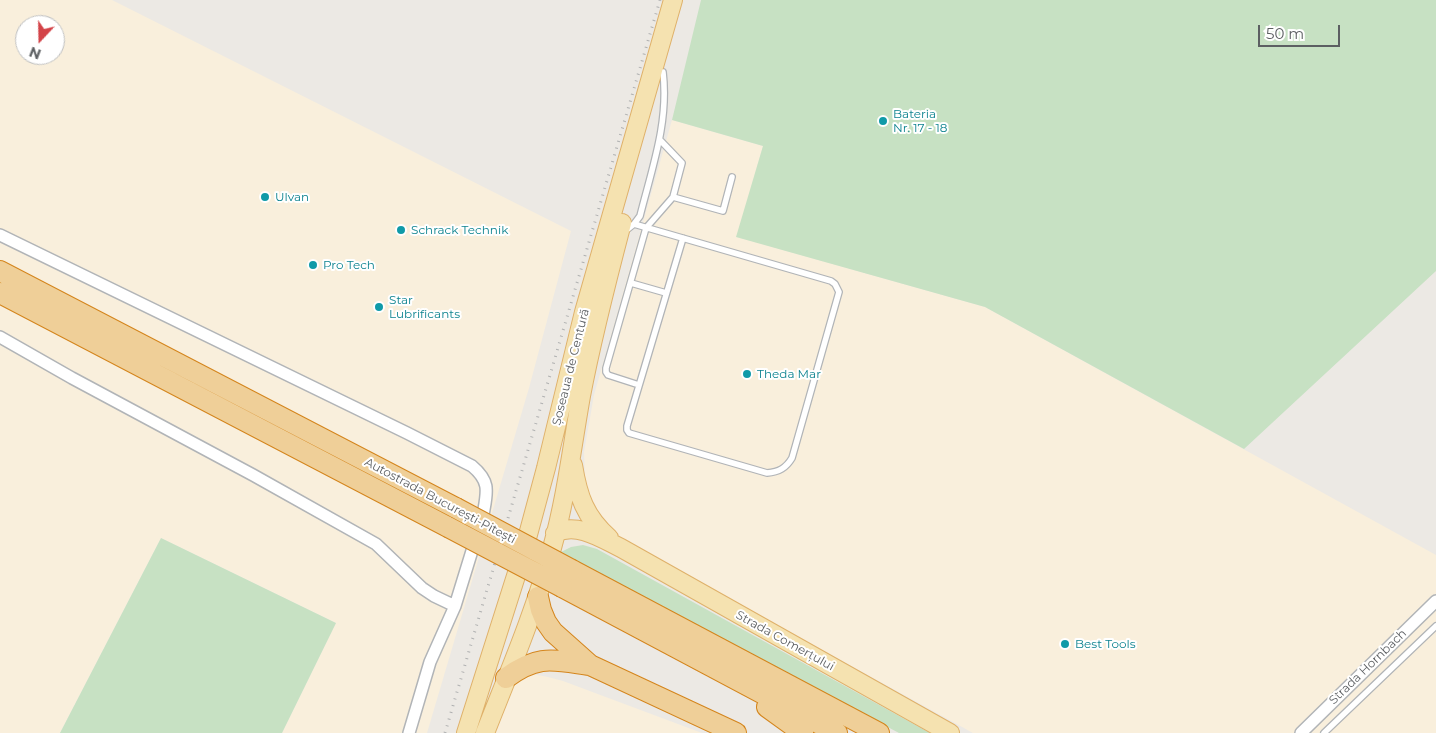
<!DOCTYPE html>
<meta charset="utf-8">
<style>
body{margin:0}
#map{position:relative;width:1436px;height:733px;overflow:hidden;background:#ece9e4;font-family:Montserrat,sans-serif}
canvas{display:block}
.north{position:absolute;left:15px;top:15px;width:50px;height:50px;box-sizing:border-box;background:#fff;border:1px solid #bebfc0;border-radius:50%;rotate:201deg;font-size:14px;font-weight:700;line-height:20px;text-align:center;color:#5c5f62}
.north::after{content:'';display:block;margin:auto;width:18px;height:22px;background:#d34348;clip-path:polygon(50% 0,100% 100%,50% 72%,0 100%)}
.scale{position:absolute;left:1258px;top:25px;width:82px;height:22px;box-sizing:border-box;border:2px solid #5c5f62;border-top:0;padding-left:6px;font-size:15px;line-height:18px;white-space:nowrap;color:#5c5f62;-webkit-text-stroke:4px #fff;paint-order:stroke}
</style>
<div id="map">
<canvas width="1436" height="733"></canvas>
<div class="north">N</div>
<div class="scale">50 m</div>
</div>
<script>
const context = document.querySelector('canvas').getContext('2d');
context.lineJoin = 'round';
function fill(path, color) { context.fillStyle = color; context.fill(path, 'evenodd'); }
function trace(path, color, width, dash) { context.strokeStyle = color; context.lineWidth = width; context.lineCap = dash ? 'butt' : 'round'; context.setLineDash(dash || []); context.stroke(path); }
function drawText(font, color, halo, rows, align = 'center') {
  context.font = font + ' Montserrat,sans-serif'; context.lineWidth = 4; context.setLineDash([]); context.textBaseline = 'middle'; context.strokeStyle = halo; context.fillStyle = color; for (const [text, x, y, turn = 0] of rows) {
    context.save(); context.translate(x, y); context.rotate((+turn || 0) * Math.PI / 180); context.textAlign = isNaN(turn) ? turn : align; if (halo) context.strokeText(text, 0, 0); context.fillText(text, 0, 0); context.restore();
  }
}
fill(new Path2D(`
 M0,0h112l459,231 -42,157 -102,345h-145l54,-110 -175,-85 -101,195h-60zM25,25h30v30h-30z
 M672,120l91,26 -26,91 248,70 451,248v178h-463l-356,-196 -28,-35 -4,-23 -1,-27 10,-57z
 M532,674l16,3 15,4 139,52h-207l13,-39 10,-14z`), '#f9efdc');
fill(new Path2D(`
 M701,0h735v271l-192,178 -259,-142 -249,-70 27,-91 -91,-26z
 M161,538l175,85 -54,110h-222z
 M583,545l14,4 333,184h-31l-340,-180 12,-6z`), '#c7e1c3');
const service = new Path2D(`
 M673,197l50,14 9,-34
 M634,224l197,57 4,3 4,8 -47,166c-6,10 -13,14 -25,15l-138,-40 -2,-3v-4l56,-188
 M624,232l10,-8 6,-8c12,-48 29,-94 23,-144
 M631,283l35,10
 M639,385l-31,-10 -2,-3v-4l40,-140 27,-31 9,-34 -22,-23
 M1324,733l112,-107`);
const minor = new Path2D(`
 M0,235l407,198 65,33c19,16 15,26 11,49l-28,91 -25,56 -21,71
 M0,337l72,41 181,97 123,69 46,44 12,8 21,10
 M1301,733l135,-132`);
const primary = new Path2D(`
 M573,465c5,31 12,52 36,73
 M555,533c22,-11 46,5 66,15l329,185
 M466,733l56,-176 24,-89 38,-156 89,-312
 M485,733c24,-61 50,-121 67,-185 14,-50 20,-101 29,-152 11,-58 26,-116 41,-173`);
const motorway = new Path2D(`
 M0,271l456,237
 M0,293l448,234
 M572,570l307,163
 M562,587l275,146
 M538,597l3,13 5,12 7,10 37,33 146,68
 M506,678c32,-24 47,-18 84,-13
 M767,707l36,26`);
trace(service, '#b1b4b7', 8);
trace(minor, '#b1b4b7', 14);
trace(primary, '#dfb16a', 20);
trace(motorway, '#d4851c', 22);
trace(service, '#fff', 5.5);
trace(minor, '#fff', 11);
trace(primary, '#f5e2b0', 18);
trace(motorway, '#efcf98', 20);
trace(new Path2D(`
 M445,733l215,-733`), '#b0b1b1', 3, [1, 6]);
const motorwayBridge = new Path2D(`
 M456,508l116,62
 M448,527l114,60`);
trace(motorwayBridge, '#d4851c', 22, []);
trace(motorwayBridge, '#efcf98', 20);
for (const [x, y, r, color] of [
 [883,121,5,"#0f9aa8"],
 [265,197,5,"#0f9aa8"],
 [401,230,5,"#0f9aa8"],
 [313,265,5,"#0f9aa8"],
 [379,307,5,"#0f9aa8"],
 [747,374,5,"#0f9aa8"],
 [1065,644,5,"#0f9aa8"]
]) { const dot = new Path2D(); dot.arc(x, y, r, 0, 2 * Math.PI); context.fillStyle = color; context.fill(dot); trace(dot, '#fff', 2); }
drawText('12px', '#0d838f', '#fff', [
 ["Bateria",893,114],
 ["Nr. 17 - 18",893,128],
 ["Ulvan",275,197],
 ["Schrack Technik",411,230],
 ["Pro Tech",323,265],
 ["Star",389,300],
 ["Lubrificants",389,314],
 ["Theda Mar",757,374],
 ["Best Tools",1075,644]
], 'left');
drawText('12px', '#5c5f62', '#fff', [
 ["Șoseaua de Centură",571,367,-76],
 ["Autostrada București-Pitești",440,501,28],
 ["Strada Comerțului",785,641,29],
 ["Strada Hornbach",1368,667,-44]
]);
</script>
